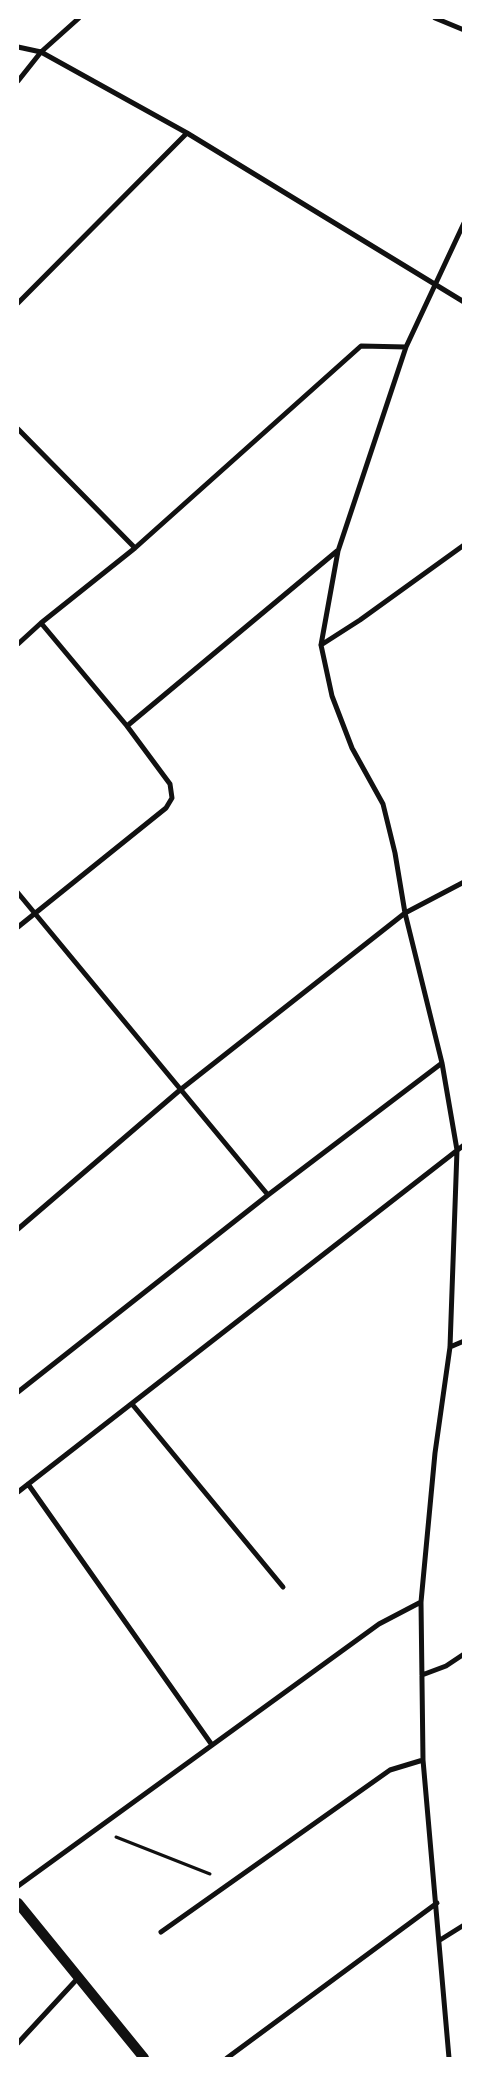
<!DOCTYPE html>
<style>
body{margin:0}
#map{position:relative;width:481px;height:2076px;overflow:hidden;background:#fff;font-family:"Fira Sans Condensed",sans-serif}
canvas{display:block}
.frame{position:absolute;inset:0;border:19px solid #fff;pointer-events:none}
</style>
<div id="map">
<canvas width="481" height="2076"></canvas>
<div class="frame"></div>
</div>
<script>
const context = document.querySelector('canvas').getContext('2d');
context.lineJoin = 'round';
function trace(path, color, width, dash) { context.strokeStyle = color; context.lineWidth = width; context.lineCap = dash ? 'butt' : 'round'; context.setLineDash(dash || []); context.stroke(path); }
trace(new Path2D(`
 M116,1837l94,37`), '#111', 3);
trace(new Path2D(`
 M435,18l29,12
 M18,47l23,5 146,81 277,169
 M18,81l23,-29 38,-34
 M18,303l169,-170
 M18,429l117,119
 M18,644l23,-21 94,-75 226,-202 45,1
 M321,645l39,-25 104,-75
 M127,726l210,-175
 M18,893l250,302
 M18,927l148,-119 6,-10 -2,-14 -43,-58 -86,-103
 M18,1229l162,-139 225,-177 59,-31
 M450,1347l14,-6
 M18,1392l250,-197 174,-132
 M132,1404l151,183
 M28,1484l184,261
 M18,1492l446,-347
 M422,1675l24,-9 18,-12
 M18,1886l361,-262 42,-22
 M161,1932l229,-162 33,-10
 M440,1940l24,-15
 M18,2043l60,-65
 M227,2058l210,-155
 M449,2058l-26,-298 -2,-158 14,-149 15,-106 7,-197 -15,-87 -37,-150 -10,-60 -12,-49 -31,-56 -20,-52 -11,-51 17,-94 68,-204 58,-124`), '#111', 5);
trace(new Path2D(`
 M18,1903l126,155`), '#111', 10);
</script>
